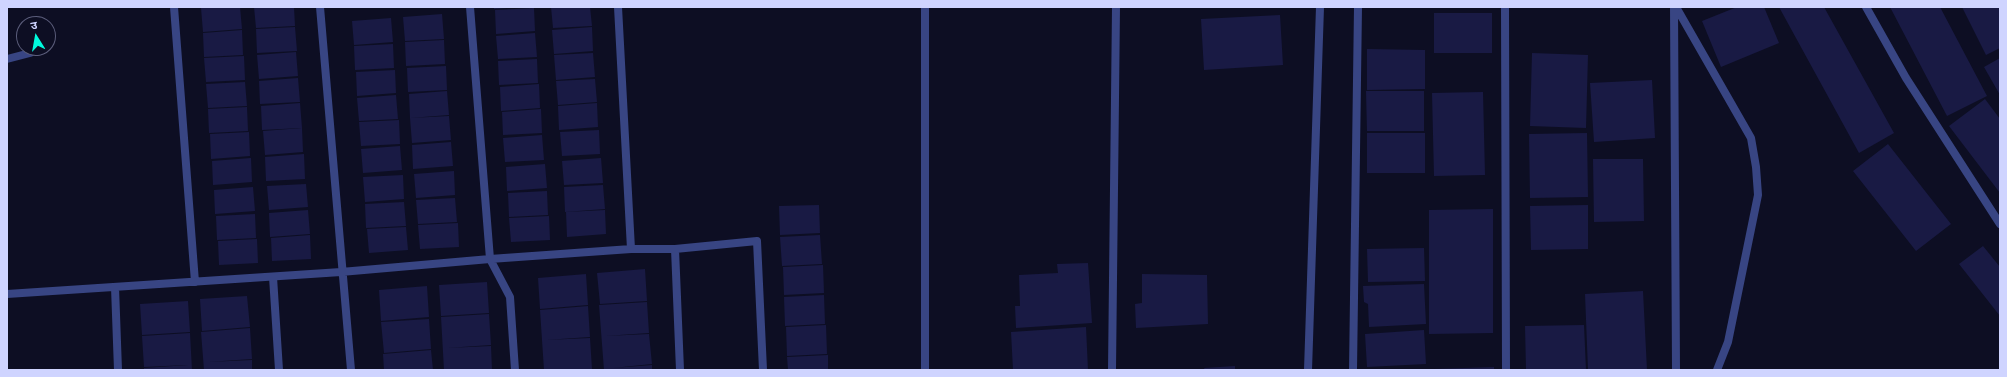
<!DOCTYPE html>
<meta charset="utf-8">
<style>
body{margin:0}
#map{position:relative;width:2007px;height:377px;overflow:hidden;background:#0d0e23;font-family:"Golos Text","Noto Sans Devanagari",sans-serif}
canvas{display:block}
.frame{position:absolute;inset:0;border:8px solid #cfd4ff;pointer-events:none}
.north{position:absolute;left:16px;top:16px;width:40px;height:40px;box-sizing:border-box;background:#0d0e23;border:1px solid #5b5d7b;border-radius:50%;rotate:349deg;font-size:11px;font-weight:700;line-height:16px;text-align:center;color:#cfd4ff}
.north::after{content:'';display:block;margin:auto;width:14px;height:18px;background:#00fadd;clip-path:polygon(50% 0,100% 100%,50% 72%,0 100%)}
</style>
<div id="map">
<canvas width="2007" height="377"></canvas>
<div class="frame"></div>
<div class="north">उ</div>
</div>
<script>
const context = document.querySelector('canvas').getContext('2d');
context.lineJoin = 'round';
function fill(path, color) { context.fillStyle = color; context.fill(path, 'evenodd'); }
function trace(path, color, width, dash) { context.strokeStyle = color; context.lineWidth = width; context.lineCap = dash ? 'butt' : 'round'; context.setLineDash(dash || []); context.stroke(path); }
fill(new Path2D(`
 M240,7l2,22 -39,3 -2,-24z
 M254,7h40l1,19 -39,2z
 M494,7h13v1l-13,1z
 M551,7h39l2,19 -39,2z
 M1737,7h27l15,36 -58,24 -19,-46z
 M1779,7h45l70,126 -35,20z
 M1890,7h50l47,89 -40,20z
 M1962,7h38v41l-14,7z
 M534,8l1,23 -39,3 -1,-24z
 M1434,13h58v40h-58z
 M442,14l2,25 -39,2 -2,-24z
 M1280,15l3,50 -79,5 -3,-51z
 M391,18l2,24 -39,3 -2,-24z
 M295,27l2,24 -40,2 -1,-24z
 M592,27l1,24 -39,3 -2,-24z
 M242,30l1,25 -39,2 -1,-24z
 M535,33l2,24 -39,2 -2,-23z
 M444,40l1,24 -39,2 -1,-24z
 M393,44l1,24 -39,2 -1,-24z
 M1367,49l58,1v39l-58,1z
 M296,52l2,24 -39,3 -2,-24z
 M593,53l2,24 -39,3 -2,-25z
 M1532,53l56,2 -2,73 -56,-2z
 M244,56l1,24 -39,2 -2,-24z
 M2000,58v37l-16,-28z
 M537,59l1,24 -39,2 -1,-24z
 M446,66l1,24 -39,2 -1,-24z
 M395,70l1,23 -39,3 -1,-24z
 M298,78l2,24 -40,2 -1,-23z
 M595,79l2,23 -39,3 -2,-24z
 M1652,80l3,58 -61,4 -4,-59z
 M245,82l2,24 -39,2 -2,-24z
 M539,84l1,24 -39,3 -1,-24z
 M447,91l2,24 -39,3 -1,-24z
 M1366,91h58v40h-57z
 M1483,92l2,83 -51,1 -2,-83z
 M396,95l2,24 -39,2 -2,-23z
 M1985,99l15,20v74l-51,-67z
 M300,103l2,25 -40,2 -1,-24z
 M597,103l1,24 -39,3 -1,-24z
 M247,107l1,24 -39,2 -1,-24z
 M541,109l1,24 -39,2 -1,-23z
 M449,116l2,24 -39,3 -2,-25z
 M399,120l1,24 -39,2 -2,-24z
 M302,128l1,24 -38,3 -2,-24z
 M599,130l1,24 -38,2 -2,-24z
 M249,132l1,24 -39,3 -1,-25z
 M1367,133h58v40h-58z
 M1587,133l1,64 -58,1 -1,-64z
 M542,135l2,25 -39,2 -2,-24z
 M451,142l2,24 -40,3 -1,-24z
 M1888,144l63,80 -35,27 -63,-80z
 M400,146l2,24 -39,3 -2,-24z
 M304,154l1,25 -39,2 -1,-24z
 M251,158l1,24 -39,3 -1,-24z
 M601,158l2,25 -39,2 -2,-24z
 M1593,159h50l1,62 -50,1z
 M545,164l2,24 -40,3 -1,-24z
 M454,171l1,24 -39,3 -2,-24z
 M403,175l1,24 -39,3 -2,-25z
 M306,184l2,23 -39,3 -2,-24z
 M603,185l2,24 -40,3 -1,-25z
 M253,187l2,24 -40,3 -1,-24z
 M547,191l1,24 -39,2 -1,-24z
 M455,198l2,24 -39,2 -2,-24z
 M404,202l2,24 -40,2 -1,-24z
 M819,205l1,28 -40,2 -1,-29z
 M1588,205v44l-57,1 -1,-44z
 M1493,209v124l-64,1v-124z
 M308,210l2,24 -40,3 -1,-24z
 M605,210l1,24 -39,3 -1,-25z
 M255,214l1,24 -39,2 -1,-24z
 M549,216l1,24 -39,2 -2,-24z
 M458,223l1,24 -39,2 -2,-24z
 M406,227l2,23 -39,3 -2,-24z
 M310,235l1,24 -39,2 -1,-23z
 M820,235l2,29 -40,2 -2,-29z
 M257,239l1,24 -39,2 -1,-24z
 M1983,246l17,21v49l-41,-52z
 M1424,248l1,33 -57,1 -1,-33z
 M1088,263l4,60 -76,5 -1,-22h5l-1,-31 39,-2 -1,-9z
 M823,265l1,28 -40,2 -1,-28z
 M645,269l2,32 -47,3 -3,-31z
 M586,274l2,31 -48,4 -2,-31z
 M1142,274l65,1 1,49 -72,4 -1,-24 7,-1z
 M487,282l2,31 -48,3 -2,-31z
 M1424,284l2,40 -57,3 -1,-23 -4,-2 -1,-16z
 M427,286l2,31 -48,4 -2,-31z
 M1643,291l4,79h-59l-3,-76z
 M824,295l1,29 -40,2 -1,-29z
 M247,296l3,31 -48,4 -2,-32z
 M188,301l2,31 -48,3 -2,-31z
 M647,302l2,31 -44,3 44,-2 3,30 -39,4 39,-3v5h-48l-5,-65z
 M588,306l2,31 -44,3 44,-2 2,31 -48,1 -4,-60z
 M489,314l2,31 -44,3 44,-2 1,24h-48l-3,-53z
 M429,319l2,30 -47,4 -3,-31z
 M826,325l1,29 -40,2 -1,-29z
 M1584,325l2,45h-60l-1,-44z
 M1086,327l2,43h-75l-2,-38z
 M250,328l2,31 -44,3 44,-2v10h-48l-3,-38z
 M1424,330l2,34 -59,3 -2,-33z
 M190,333l2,37h-48v-2l44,-3 -44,2 -2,-31z
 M431,350l2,20h-49l-1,-16z
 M828,355v15h-40l-1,-13z
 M1235,366v4h-30l-1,-2z
 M1494,367v3h-60v-1z`), '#191a44');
trace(new Path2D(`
 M7,59l23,-6`), '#384583', 8);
trace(new Path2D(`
 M174,7l21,275
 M320,7l31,363
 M470,7l20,252 20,38 5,73
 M618,7l13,242
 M925,7v363
 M1505,7l1,363
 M1674,7l2,363
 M1676,7l75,131 5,29 2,28 -30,147 -11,28
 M1866,7l40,71 94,146
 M675,249l5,121
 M273,277l6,93
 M115,287l3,83
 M7,294l334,-22 149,-13 141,-10h44l82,-8 6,129
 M1112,370l4,-363
 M1308,370l12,-363
 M1353,370l5,-363`), '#384583', 8);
</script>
